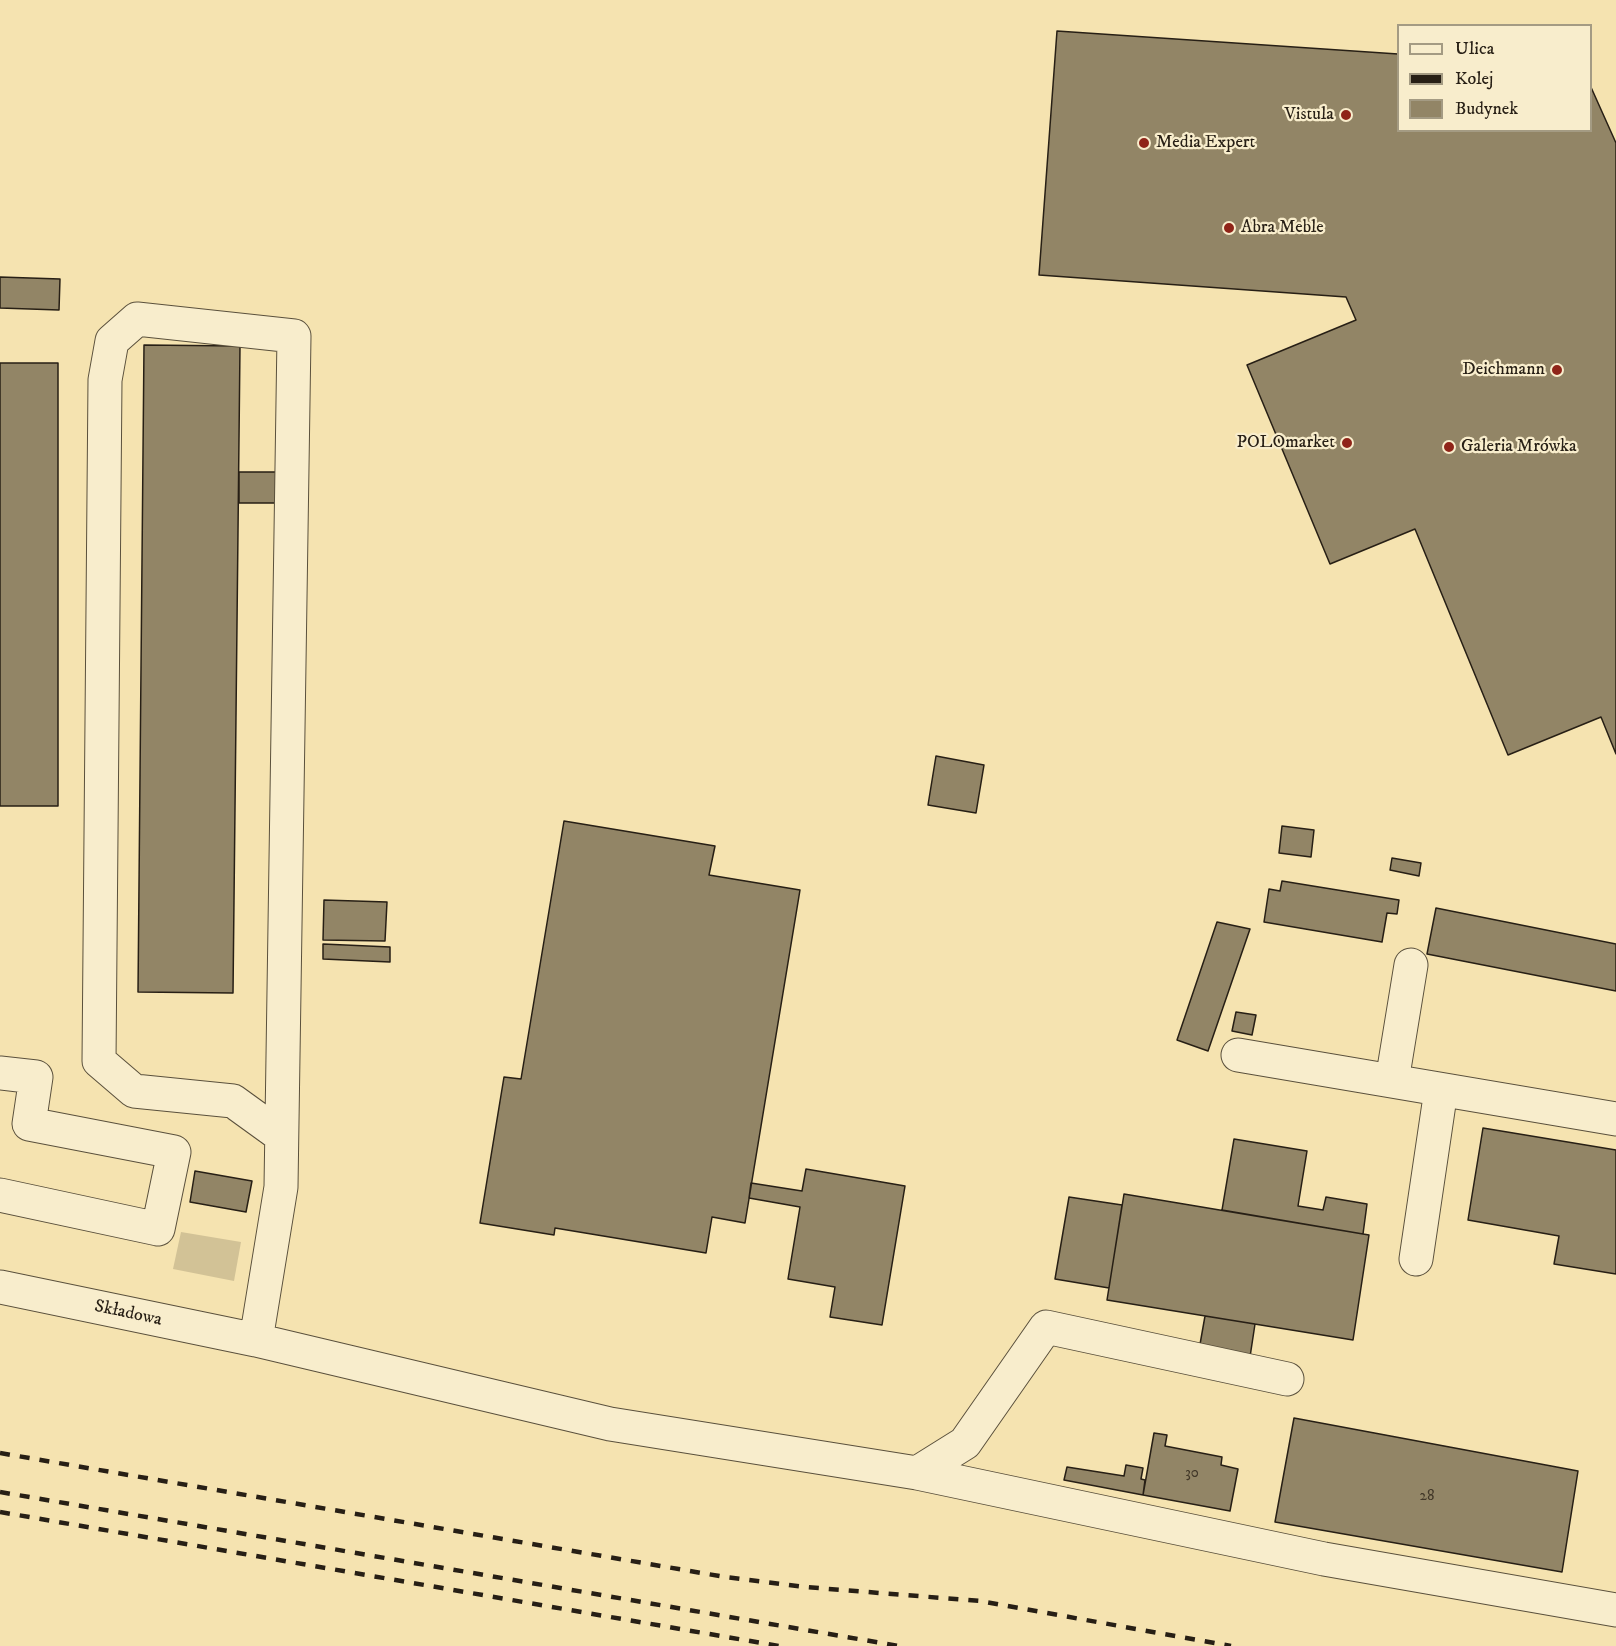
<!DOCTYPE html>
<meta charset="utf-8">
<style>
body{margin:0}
#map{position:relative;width:1616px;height:1646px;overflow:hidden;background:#f5e3b0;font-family:"IM FELL DW Pica",serif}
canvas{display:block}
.legend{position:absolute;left:1397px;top:24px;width:195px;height:108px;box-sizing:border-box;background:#f8edcc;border:2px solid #a49b83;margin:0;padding:8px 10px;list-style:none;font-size:18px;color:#271f15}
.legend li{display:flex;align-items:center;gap:12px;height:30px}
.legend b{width:30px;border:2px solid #a49b83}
</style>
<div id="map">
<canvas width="1616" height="1646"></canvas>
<ul class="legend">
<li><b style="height:8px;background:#f8edcc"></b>Ulica</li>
<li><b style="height:8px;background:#271f15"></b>Kolej</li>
<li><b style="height:16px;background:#928566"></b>Budynek</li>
</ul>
</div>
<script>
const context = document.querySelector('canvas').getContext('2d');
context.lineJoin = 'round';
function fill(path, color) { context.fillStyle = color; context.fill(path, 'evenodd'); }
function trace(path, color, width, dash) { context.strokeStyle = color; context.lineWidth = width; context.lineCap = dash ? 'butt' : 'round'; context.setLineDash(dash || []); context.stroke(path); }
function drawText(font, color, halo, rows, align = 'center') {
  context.font = font + ' "IM FELL DW Pica",serif'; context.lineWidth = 4.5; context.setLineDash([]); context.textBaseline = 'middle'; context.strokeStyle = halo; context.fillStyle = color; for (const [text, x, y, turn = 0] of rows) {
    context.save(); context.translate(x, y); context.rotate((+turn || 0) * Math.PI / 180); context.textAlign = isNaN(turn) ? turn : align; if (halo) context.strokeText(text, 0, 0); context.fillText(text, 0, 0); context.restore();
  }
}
fill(new Path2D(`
 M181,1232l60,10 -7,39 -61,-12z`), '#d2c296');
const building = new Path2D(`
 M1057,31l341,23v76h192v-45l26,58v611l-15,-37 -93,38 -93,-226 -85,35 -83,-199 109,-45 -10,-23 -307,-22z
 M0,277l60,2 -1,31 -59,-2z
 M144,345l96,1 -7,647 -95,-1z
 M0,363h58v443h-58z
 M239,472h42v31h-42z
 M936,756l48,9 -8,48 -48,-8z
 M564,821l151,25 -6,29 91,15 -55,333 -33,-6 -6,36 -151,-25 -1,7 -74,-12 24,-146 17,2z
 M1282,826l32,4 -3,27 -32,-4z
 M1392,858l29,5 -2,13 -29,-6z
 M1282,881l117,19 -2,14 -10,-1 -5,29 -118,-20 5,-33 11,2z
 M324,900l63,2 -2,39 -62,-1z
 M1436,908l180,36v47l-189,-37z
 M1217,922l33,7 -42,122 -31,-11z
 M323,944l67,3v15l-67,-3z
 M1236,1012l20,3 -4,20 -20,-4z
 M1483,1128l133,22v124l-62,-10 5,-28 -91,-16z
 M1234,1139l73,12 -9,55 25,4 3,-13 41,7 -4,30 -141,-24z
 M806,1169l99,17 -23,139 -52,-8 5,-30 -47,-8 12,-72 -51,-9 2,-15 51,8z
 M195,1171l57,10 -6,31 -56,-10z
 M1124,1194l245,41 -16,105 -246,-40z
 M1069,1197l53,8 -13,83 -54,-9z
 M1205,1316l50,8 -5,33 -51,-7z
 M1294,1418l284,53 -16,101 -287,-50z
 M1154,1433l13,2 -2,11 57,11 -1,8 17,4 -8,42 -87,-16z
 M1126,1465l17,3 -2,11 4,1 -2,15 -79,-15 3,-13 57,9z`);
fill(building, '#928566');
trace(building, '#271f15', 1.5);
const minor = new Path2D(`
 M1238,1055l378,64
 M0,1073l36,4 -7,47 145,28 -16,77 -158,-34
 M1392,1081l19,-116
 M1416,1259l25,-169
 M0,1287l256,53 354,84 307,49 48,-30 81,-116 241,52
 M256,1340l25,-153 13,-851 -157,-17 -25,22 -7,39 -6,681 35,30 99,10 47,34
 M917,1473l407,86 292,51`);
trace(minor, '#5a503c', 35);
trace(minor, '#f8edcc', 33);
trace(new Path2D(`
 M0,1453l725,124 80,10 175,14 251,45
 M0,1492l899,154
 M0,1512l779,134`), '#271f15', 4.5, [10, 10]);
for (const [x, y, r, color] of [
 [1346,115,6,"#8f2418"],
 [1144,143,6,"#8f2418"],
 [1229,228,6,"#8f2418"],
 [1557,370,6,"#8f2418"],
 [1347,443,6,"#8f2418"],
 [1449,447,6,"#8f2418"]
]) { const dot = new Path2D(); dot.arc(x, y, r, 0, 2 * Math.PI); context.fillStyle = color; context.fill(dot); trace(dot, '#f8edcc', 2); }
drawText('15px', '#423829', null, [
 ["30",1192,1474],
 ["28",1427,1497]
]);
drawText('18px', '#271f15', '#f8edcc', [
 ["Vistula",1334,115],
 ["Media Expert",1156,143,"left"],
 ["Abra Meble",1241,228,"left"],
 ["Deichmann",1545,370],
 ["POLOmarket",1335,443],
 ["Galeria Mrówka",1461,447,"left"]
], 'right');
drawText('18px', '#271f15', '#f8edcc', [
 ["Składowa",128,1314,12]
]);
</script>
